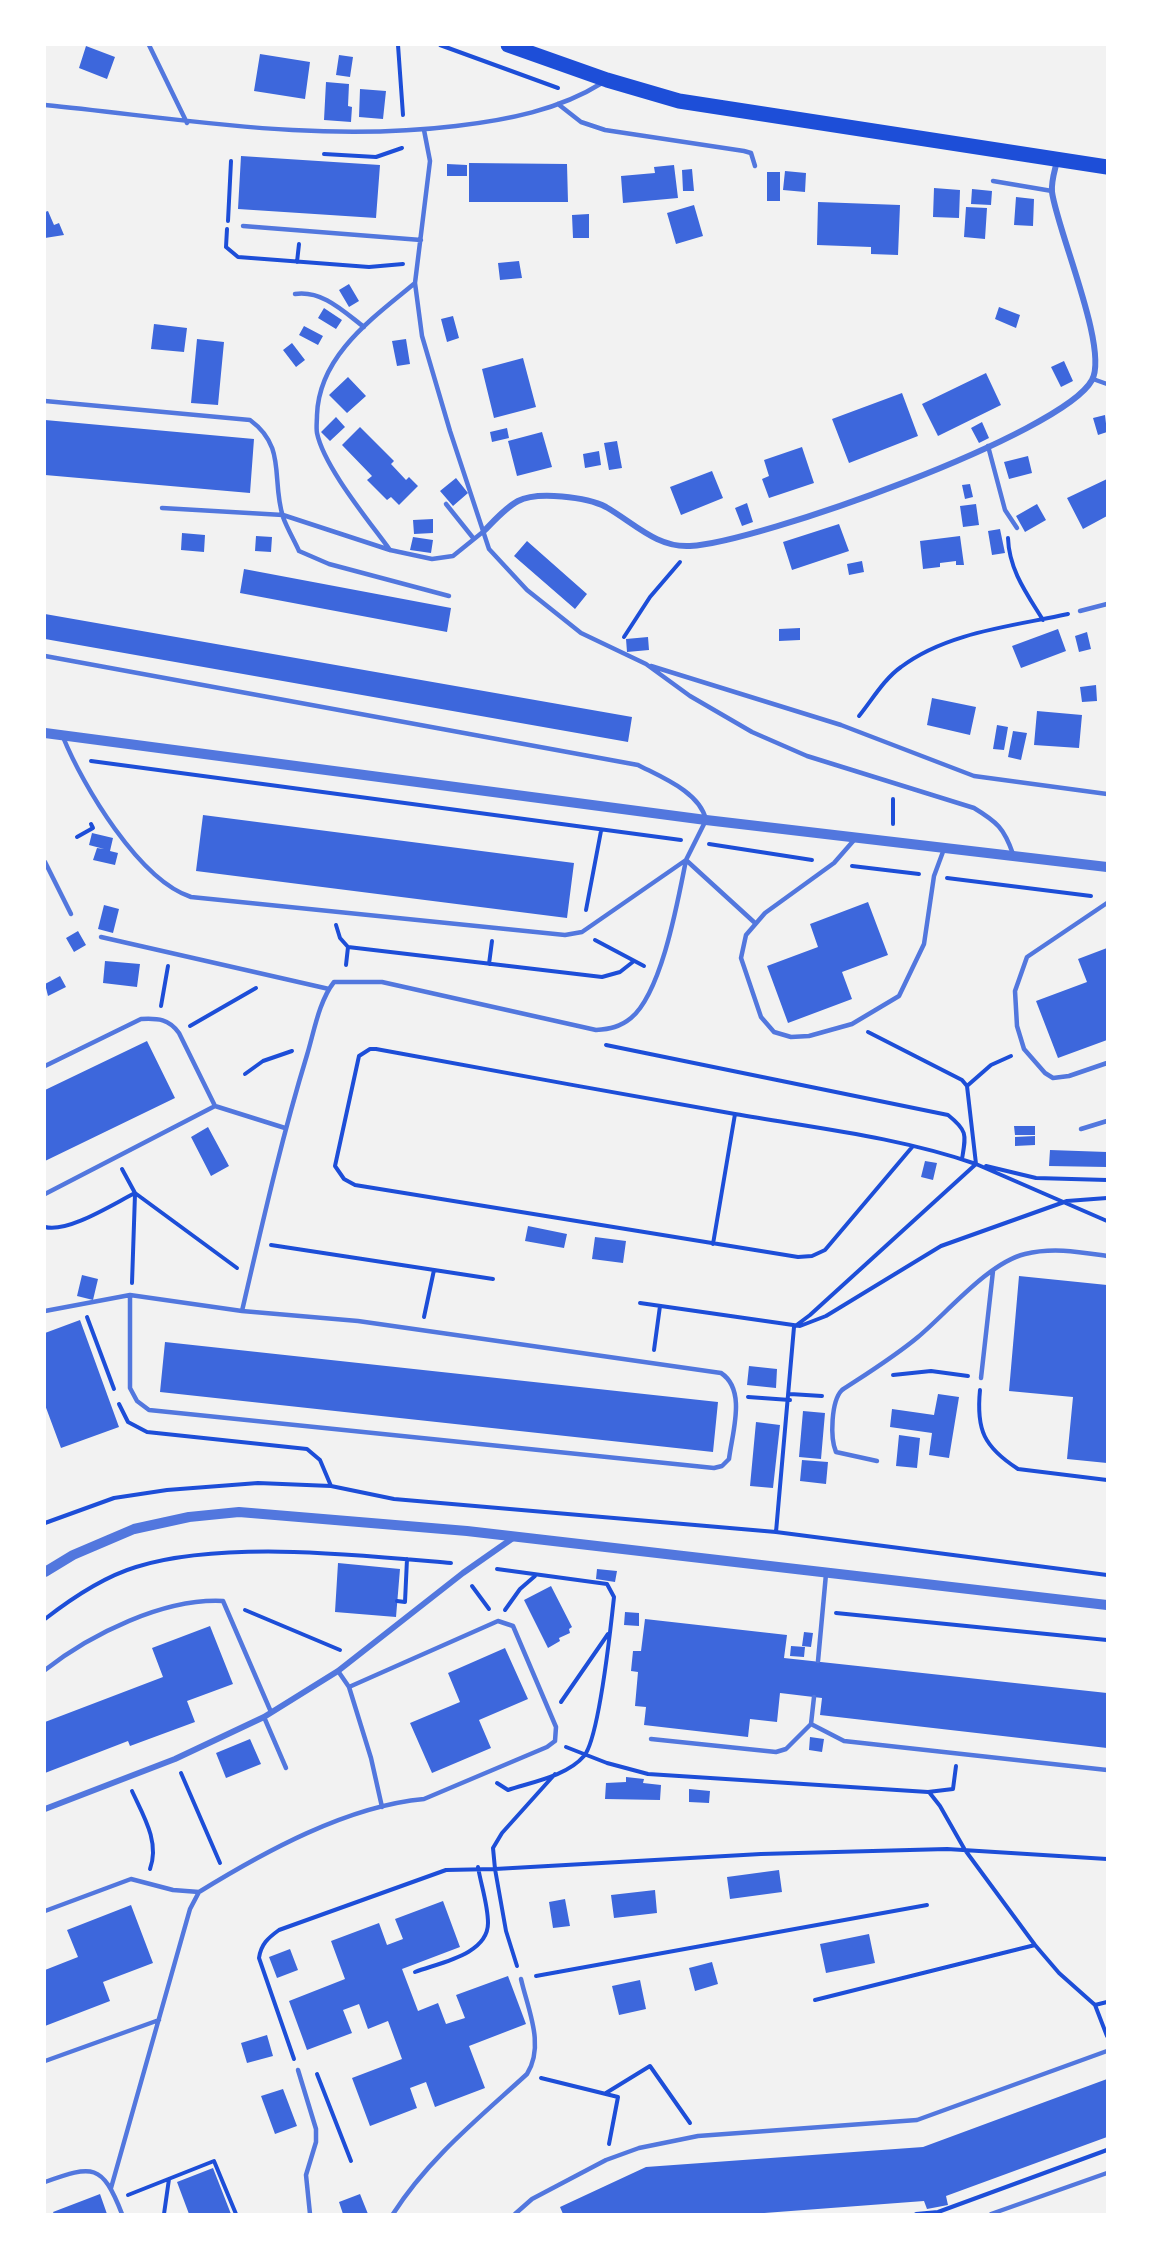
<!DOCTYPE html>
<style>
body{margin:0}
#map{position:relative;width:1152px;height:2259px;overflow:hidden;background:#f2f2f2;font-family:Helvetica,sans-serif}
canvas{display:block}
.frame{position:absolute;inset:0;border:46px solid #fff;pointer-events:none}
</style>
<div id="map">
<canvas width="1152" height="2259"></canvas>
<div class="frame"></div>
</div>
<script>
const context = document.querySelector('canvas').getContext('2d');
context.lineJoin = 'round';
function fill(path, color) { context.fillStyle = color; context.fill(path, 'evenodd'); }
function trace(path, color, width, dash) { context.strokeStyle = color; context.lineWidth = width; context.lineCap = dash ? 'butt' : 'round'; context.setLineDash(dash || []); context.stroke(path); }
fill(new Path2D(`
 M86,46l29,11 -8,22 -28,-11z
 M260,54l50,8 -5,37 -51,-8z
 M339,55l14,2 -3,20 -14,-2z
 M326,82l23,2 -1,22 4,1 -1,15 -27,-2z
 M360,89l26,2 -3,28 -24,-2z
 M241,156l139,9 -4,53 -138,-9z
 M469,163l98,1 1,38h-99z
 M447,164l20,1v11h-20z
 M674,165l4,33 -55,5 -2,-27 34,-3 -1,-6z
 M692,169l2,22h-11l-1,-21z
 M785,171l21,2 -1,19 -22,-2z
 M767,172h13v29h-13z
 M934,188l26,2 -1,28 -26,-1z
 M972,189l20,2 -1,14 -20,-1z
 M1016,197l18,2 -1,27 -19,-1z
 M818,202l82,3 -2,50 -27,-1v-7l-54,-2z
 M694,205l9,31 -27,8 -9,-31z
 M966,207l21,1 -2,31 -21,-2z
 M48,211l6,14 5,-2 5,12 -19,3v-26z
 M589,214v24h-16l-1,-23z
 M519,261l3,17 -22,2 -2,-17z
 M349,284l10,17 -10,6 -10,-17z
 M999,307l21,8 -4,13 -21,-9z
 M324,308l18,12 -6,9 -18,-11z
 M453,316l6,22 -12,4 -6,-23z
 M154,324l33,4 -3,24 -33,-3z
 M304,326l19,10 -5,9 -19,-10z
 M197,339l27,3 -6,63 -27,-2z
 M406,339l4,25 -13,2 -5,-25z
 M292,343l13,17 -9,7 -13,-17z
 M523,358l13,49 -42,11 -12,-49z
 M1064,361l9,20 -12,6 -10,-20z
 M986,373l15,32 -63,31 -16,-32z
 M348,377l18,19 -19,17 -18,-18z
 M902,393l16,43 -69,27 -17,-44z
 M1105,415l2,17 -9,3 -5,-17z
 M336,417l9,10 -15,14 -9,-9z
 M45,420l209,19 -4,54 -205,-18z
 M982,422l7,16 -10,5 -8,-15z
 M360,427l34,34 -3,3 15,16 3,-3 9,9 -19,19 -8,-8 -4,3 -20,-20 5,-4 -30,-31z
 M507,428l2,10 -17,4 -2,-10z
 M542,432l10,35 -35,9 -9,-35z
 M617,441l5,27 -13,2 -5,-27z
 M802,447l12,36 -45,15 -7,-19 7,-3 -5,-16z
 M599,451l2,14 -16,3 -2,-14z
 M1028,456l4,17 -23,6 -5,-17z
 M712,471l11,27 -42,17 -11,-28z
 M456,478l12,15 -15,13 -13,-15z
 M1107,479v37l-24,13 -16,-31z
 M970,484l3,13 -8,2 -3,-14z
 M747,503l6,19 -11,4 -7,-18z
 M976,504l3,21 -16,2 -3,-21z
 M1037,504l9,16 -21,12 -9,-16z
 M433,519v14l-19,1 -1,-14z
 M839,524l10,27 -57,19 -9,-28z
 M1000,529l5,24 -13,2 -4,-24z
 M182,533l23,2 -1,17 -23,-2z
 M256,536l16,1 -1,15 -16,-1z
 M960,536l4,29h-8v-4l-16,2v4l-17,2 -3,-28z
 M413,537l20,3 -2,13 -21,-3z
 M527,541l60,53 -12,15 -61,-53z
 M862,561l2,11 -15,3 -2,-11z
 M244,569l207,39 -4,24 -207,-39z
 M45,614l587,103 -4,25 -583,-103z
 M800,628v12l-21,1v-12z
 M1058,629l8,22 -45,17 -9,-22z
 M1087,632l4,17 -12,3 -4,-16z
 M648,637l1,13 -22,2 -1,-13z
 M1096,685l1,16 -15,1 -2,-15z
 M932,698l44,9 -6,28 -43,-10z
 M1037,711l45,4 -3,33 -45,-3z
 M997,725l11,2 -4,23 -11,-1z
 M1013,731l14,2 -6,27 -13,-3z
 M203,815l371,48 -7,55 -371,-47z
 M92,833l21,5 -3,13 8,2 -3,12 -22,-5 4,-12 7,1 -15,-4z
 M868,902l20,53 -46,17 10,27 -64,24 -21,-57 51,-19 -8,-23z
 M104,905l15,4 -6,24 -15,-4z
 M78,931l8,14 -12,7 -8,-14z
 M1107,948v92l-49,18 -22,-57 51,-19 -9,-23z
 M105,961l35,3 -3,23 -34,-4z
 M60,976l6,11 -18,9 -3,-12z
 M147,1041l28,57 -130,63v-71z
 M1014,1126h21v9h-20z
 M208,1127l21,39 -18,10 -20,-39z
 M1035,1136v9l-20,1v-9z
 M1050,1150l57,2v15l-58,-1z
 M925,1161l12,2 -4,17 -12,-3z
 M528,1226l39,8 -3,14 -39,-7z
 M595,1237l31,4 -3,22 -31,-4z
 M82,1275l16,4 -5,21 -16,-4z
 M1019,1276l88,9v178l-40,-4 6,-62 -64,-6z
 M80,1320l39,107 -58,21 -16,-43v-72z
 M165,1342l553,60 -5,50 -553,-60z
 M749,1366l28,3 -1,19 -29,-3z
 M938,1394l21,3 -10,61 -20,-3 3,-22 -42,-6 2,-18 42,6z
 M803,1411l22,2 -4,46 -22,-2z
 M756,1422l24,3 -7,63 -23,-2z
 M899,1435l21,3 -3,30 -21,-2z
 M802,1460l26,2 -2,22 -26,-3z
 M338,1563l62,6 -4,48 -61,-5z
 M597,1569l20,2 -2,11 -19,-3z
 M551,1586l21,41 -3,2 1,4 -11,5 1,3 -12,7 -24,-48z
 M625,1612l14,1v13l-15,-1z
 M645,1619l142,16 -3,23 323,35v55l-287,-33 2,-17 -42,-5 -3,29 -27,-3 -2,18 -104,-12 2,-18 -11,-1 3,-34 -7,-1 2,-20h8z
 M210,1626l23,58 -46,17 8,21 -65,24 -2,-5 -83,32v-51l118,-45 -11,-29z
 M804,1632l9,1 -2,14 -9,-1z
 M791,1646l14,1 -1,10 -14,-1z
 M505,1648l23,51 -49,21 12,28 -59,25 -22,-50 50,-21 -12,-29z
 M810,1737l14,2 -2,13 -13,-2z
 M250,1739l11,25 -35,14 -10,-25z
 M626,1777l18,2 -1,4 18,2 -1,15 -55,-1 1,-16 20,-1z
 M689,1789l21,2 -1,12 -20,-1z
 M779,1870l3,22 -52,7 -3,-22z
 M655,1890l2,23 -43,5 -3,-23z
 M565,1899l5,27 -17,2 -4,-26z
 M443,1901l17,46 -58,22 16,42 20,-8 8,21 19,-6 -9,-23 52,-19 18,48 -57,22 16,42 -50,19 -9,-25 -16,6 7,20 -47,18 -18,-48 50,-19 -14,-38 -20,8 -9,-25 -16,6 9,23 -45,17 -18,-49 56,-22 -14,-38 48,-18 8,22 16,-6 -8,-20z
 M131,1905l22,58 -50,19 7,19 -65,25v-56l33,-13 -11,-27z
 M869,1934l6,29 -49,10 -6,-29z
 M290,1949l8,21 -21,8 -8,-21z
 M712,1962l6,22 -23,7 -6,-23z
 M640,1980l6,29 -27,6 -7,-29z
 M267,2035l6,21 -26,7 -6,-20z
 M1107,2079v58l-161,59 2,9 -21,4 -3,-8 -173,13h-188l-3,-7 86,-40 277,-20z
 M283,2089l14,37 -22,8 -14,-38z
 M213,2168l18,46h-42l-12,-32z
 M100,2194l7,20h-53l-1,-2z
 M360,2194l8,20h-25l-4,-12z`), '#3d67dc');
trace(new Path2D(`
 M398,45l5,70
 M440,45l118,43
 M324,154l52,3 26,-9
 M228,221l3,-60
 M227,229l-1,18 12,10 131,10 34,-3
 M297,262l2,-18
 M1008,538c1,32 19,56 35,82
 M624,637l26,-40 30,-35
 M859,716c13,-16 25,-37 42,-49 46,-35 113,-41 167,-53
 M91,761l590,79
 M893,799v25
 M77,837l16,-9 -2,-4
 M709,844l103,16
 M852,866l67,8
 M947,878l144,18
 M586,910l15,-79
 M336,925l4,13 8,9 254,30 18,-5 14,-11
 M595,940l49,26
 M489,964l3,-23
 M346,965l2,-18
 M161,1006l7,-40
 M190,1026l66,-38
 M868,1032l94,48 5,6 9,78 131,57
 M606,1045l342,70c20,16 18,20 14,44
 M245,1074l18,-13 29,-10
 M967,1086l24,-21 20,-9
 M986,1166l50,12 71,2
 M122,1169l13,24 102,75
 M45,1227c23,6 68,-23 90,-34
 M713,1244l22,-130
 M271,1245l222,34
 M132,1283l3,-89
 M640,1303l160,23 26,-10 115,-70 126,-45 40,-3
 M87,1317l27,72
 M424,1317l10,-47
 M794,1327l16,-12 166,-151c-78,-27 -161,-36 -241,-50 -120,-21 -239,-43 -359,-65h-6l-11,7 -24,110 9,13 11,6 443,72 14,-1 13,-6 88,-104
 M654,1350l6,-44
 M893,1375l38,-4 37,5
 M980,1390c-4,40 4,57 38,79l89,11
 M790,1394l32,2
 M748,1397l42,3
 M119,1404l9,18 19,10 160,17 13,11 11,26
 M45,1523l69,-25 53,-8 91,-7 73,3 63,13 382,33 331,43
 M776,1532l18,-205
 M472,1586l17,23
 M397,1601l8,1 2,-43
 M245,1610l95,40
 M505,1610l15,-21 15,-13
 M836,1613l271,27
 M45,1619c27,-21 58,-42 91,-52 87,-27 224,-12 315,-4
 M561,1702l47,-68
 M566,1747l41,16 41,11 280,18 25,-3 3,-23
 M181,1773l39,90
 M497,1783l11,7c24,-8 59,-14 76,-34 15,-18 27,-131 30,-159l-7,-13 -110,-15
 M132,1791c11,24 28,51 18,78
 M929,1792l11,14 25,44 70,95 24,28 36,32 12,31
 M517,1966l-11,-35 -11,-62 266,-15 186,-5 160,10
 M415,1972c23,-9 73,-17 73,-49 0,-18 -7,-38 -10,-56
 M536,1976l391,-71
 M815,2000l220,-55
 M1095,2005l12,-3
 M294,2059l-35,-101c2,-14 9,-20 20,-28l167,-60 49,-1 -2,-21 9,-15 53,-59
 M317,2074l34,87
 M541,2078l77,19 -9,47
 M606,2093l44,-27 40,57
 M128,2195l86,-34 22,53
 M164,2214l5,-35
 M916,2214l22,-2 169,-62`), '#1d4ed8', 4);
trace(new Path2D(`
 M149,45l38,78
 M558,104l23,18 24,8 139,21 7,2 4,13
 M45,105c140,14 270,38 411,21 51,-6 103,-16 146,-43
 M424,130l6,31 -15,122 7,53 28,95 39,118 38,41 54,43 65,31 44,32 62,36 55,24 167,52c23,14 30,20 39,46
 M993,181l59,10
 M243,226l178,14
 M295,294c27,-4 48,17 69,33
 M1093,379l14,5
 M45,401l205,19c37,27 21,59 33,97 4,11 11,23 16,34l30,13 120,32
 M988,446l17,64 12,18
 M446,504l28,35
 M162,508l121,7 107,35 42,9 21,-3 31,-25
 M390,550c-21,-29 -66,-83 -73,-117 -1,-5 0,-12 0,-18 2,-60 56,-97 98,-132
 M1080,611l27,-7
 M45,656l593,109c23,12 62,27 68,55l-20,40 -104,72 -17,3 -374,-38c-52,-17 -108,-111 -128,-160
 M651,666l190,59 133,51 133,18
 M855,839l-21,24 -69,50 -19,22 -5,23 20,59 13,15 17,5 18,-1 43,-12 47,-28 25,-52 10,-68 10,-27
 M686,860l69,63
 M45,862l26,52
 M1107,903l-80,54 -12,34 2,35 7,23 21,24 8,5 16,-2 38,-13
 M101,937l228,52
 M45,1066l96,-47c17,-1 28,0 38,14l36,73 70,22
 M1081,1129l26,-8
 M45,1194l170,-88
 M130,1295v93l7,13 12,9 565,58 8,-2 7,-7c3,-26 18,-69 -8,-86l-363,-52 -116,-10
 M45,1311l85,-16 112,16c20,-86 39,-171 65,-256 7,-23 12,-54 27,-73h48l214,48c14,-1 24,-3 35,-12 31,-26 47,-118 55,-158
 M981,1378l12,-107
 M877,1461l-41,-9c-6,-14 -5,-51 6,-62 26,-17 52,-33 76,-53 29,-24 70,-74 107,-83 28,-7 55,-2 82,2
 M818,1661l8,-87
 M45,1670c46,-36 119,-72 178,-69l48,111
 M338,1671l11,16
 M814,1697l-3,27 33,17 263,29
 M264,1717l22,51
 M651,1739l125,13 10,-3 25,-25
 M45,1911l86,-32 42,11 26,2
 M45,2061l114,-41
 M298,2070l18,59v13l-10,33 4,39
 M45,2182c48,-17 57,-19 77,32
 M111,2188l79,-279 9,-17c65,-40 148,-86 225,-93l123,-52 8,-6 1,-14 -43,-101 -15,-5 -149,66 22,71 11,49
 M393,2214c35,-55 86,-96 134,-140 18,-29 1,-64 -6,-95
 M515,2214l17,-15 74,-39 33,-12 59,-12 219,-16 190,-69
 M991,2214l116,-41`), '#5277de', 4.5);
trace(new Path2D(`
 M484,531c10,-10 21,-23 34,-30 19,-10 69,-4 88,6 28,16 51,41 84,39 66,-3 373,-112 402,-166 17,-31 -35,-150 -40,-188 -1,-11 3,-22 5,-31
 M45,1809l130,-50 89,-42 74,-46 125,-98 50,-35`), '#5277de', 6);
trace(new Path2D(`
 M45,733l661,87 401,47
 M45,1572l28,-17 61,-26 55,-12 50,-5 228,19 640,74`), '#5277de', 10);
trace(new Path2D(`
 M508,45l99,35 72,21 428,66`), '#1d4ed8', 15);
</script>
